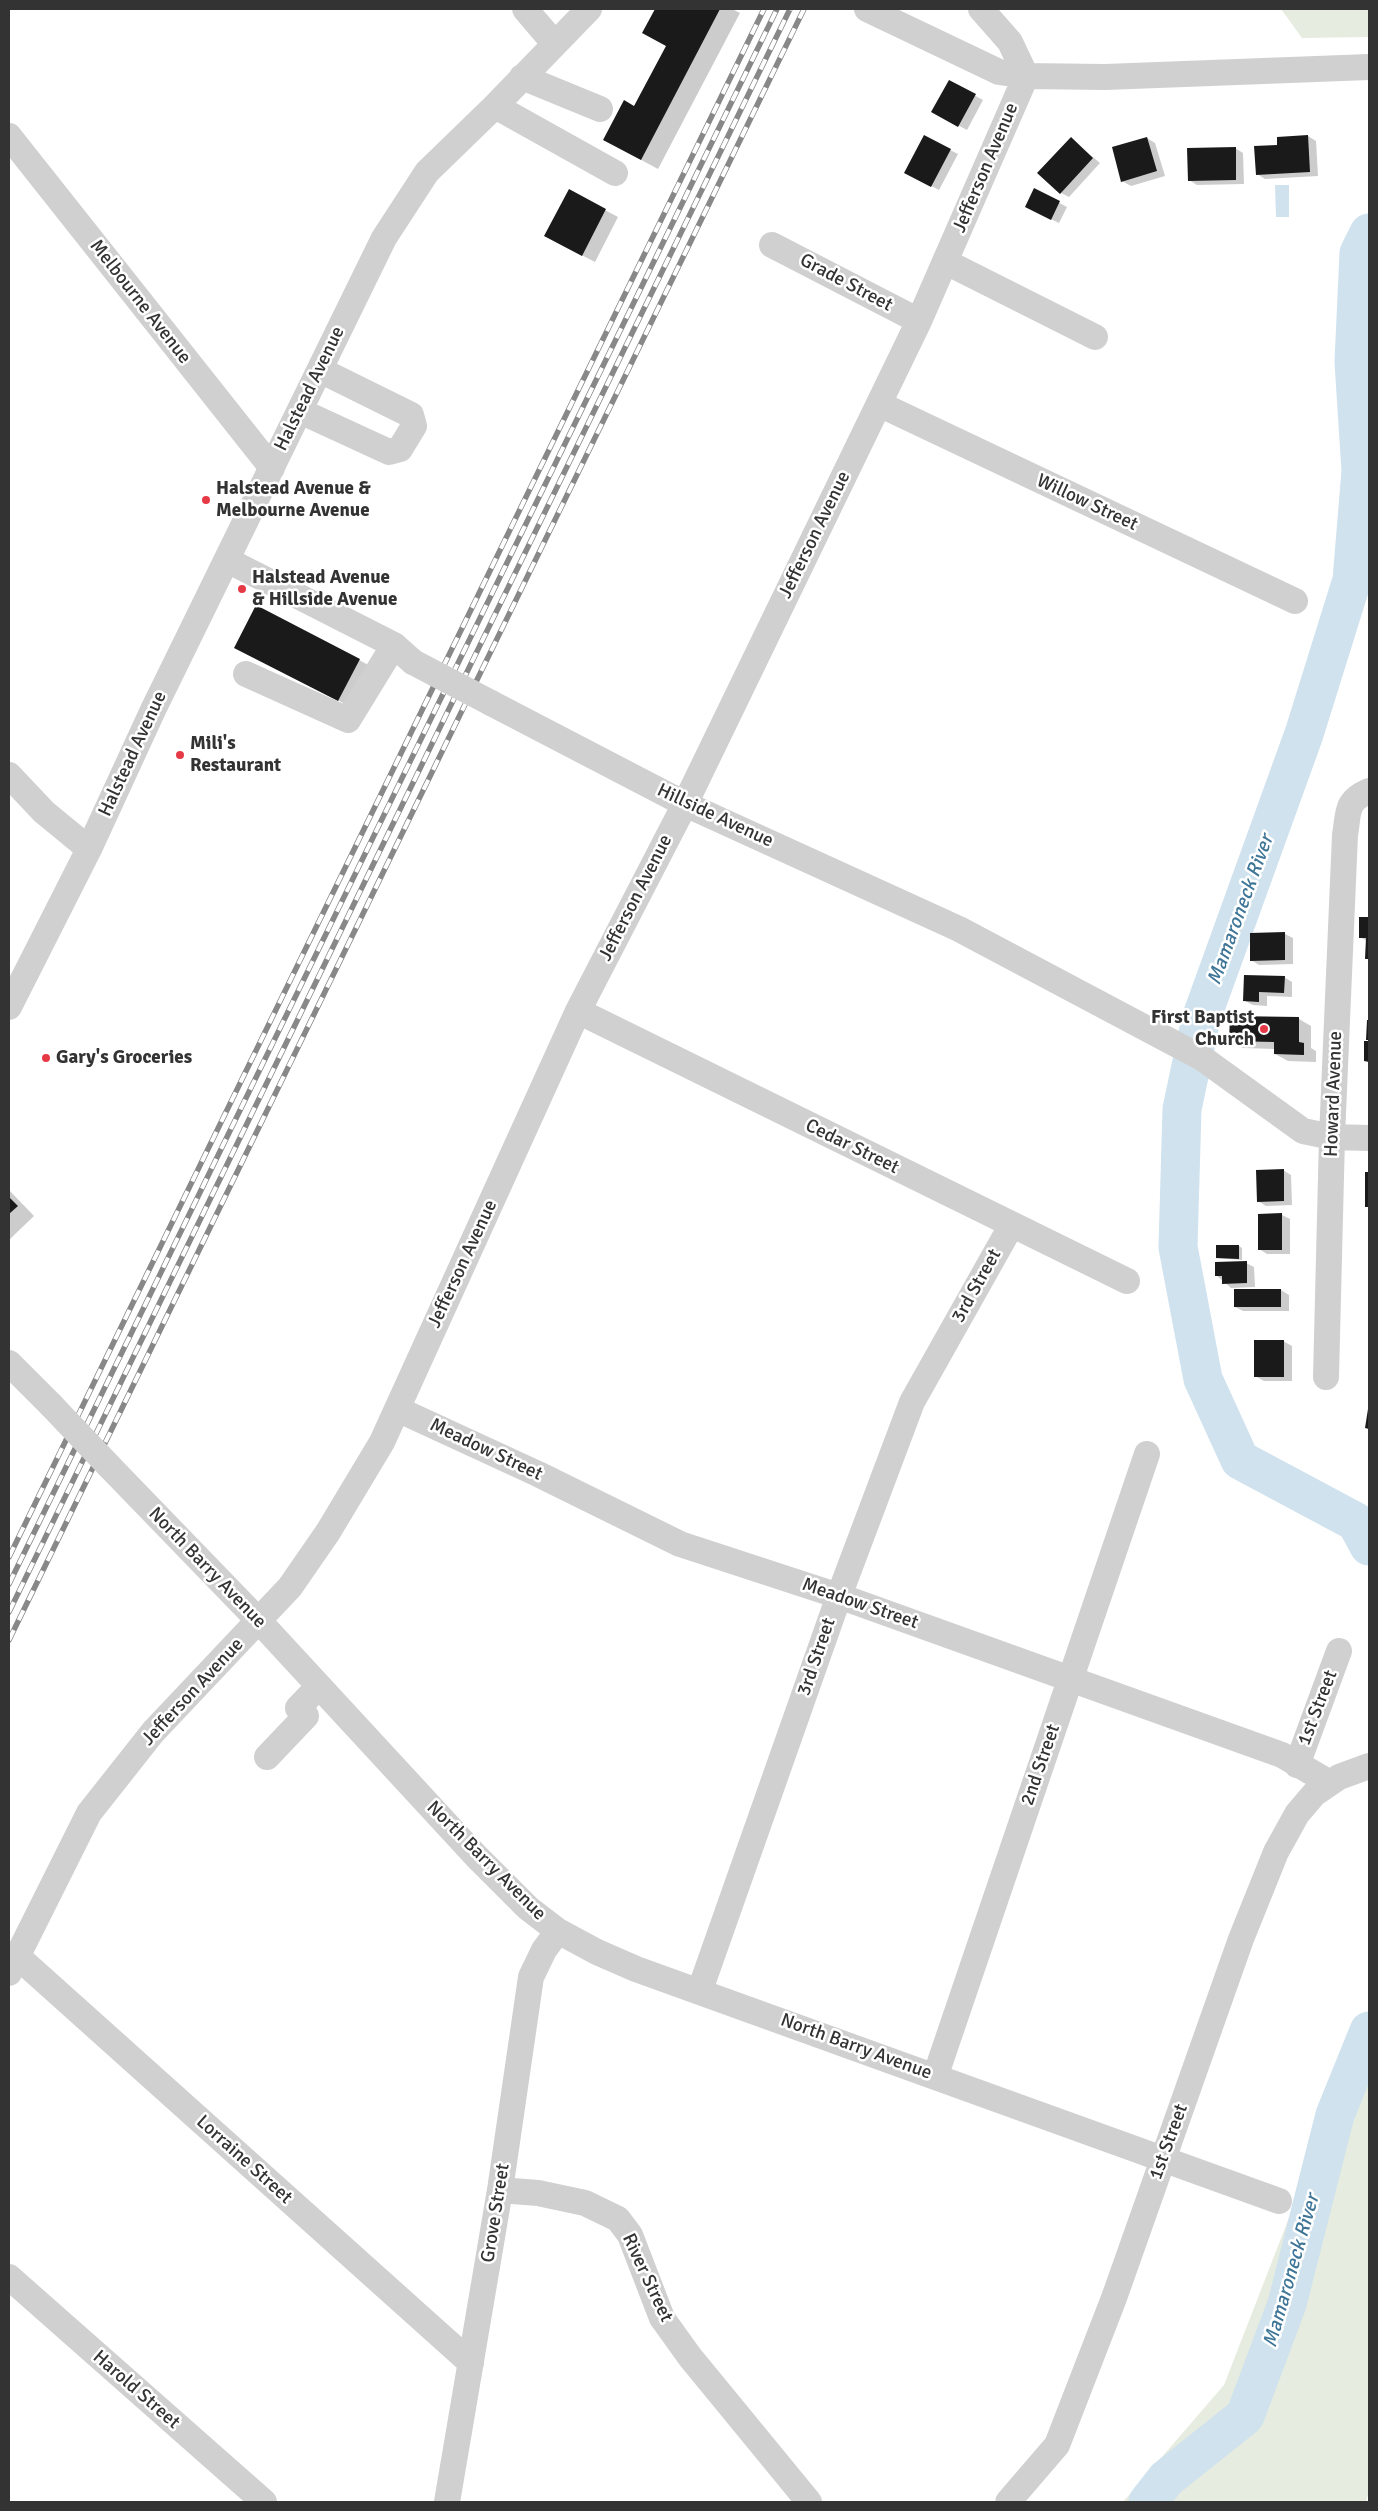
<!DOCTYPE html>
<style>
body{margin:0}
#map{position:relative;width:1378px;height:2511px;overflow:hidden;background:#fff;font-family:Signika,sans-serif}
canvas{display:block}
.frame{position:absolute;inset:0;border:10px solid #333;pointer-events:none}
</style>
<div id="map">
<canvas width="1378" height="2511"></canvas>
<div class="frame"></div>
</div>
<script>
const context = document.querySelector('canvas').getContext('2d');
context.lineJoin = 'round';
function fill(path, color) { context.fillStyle = color; context.fill(path, 'evenodd'); }
function trace(path, color, width, dash) { context.strokeStyle = color; context.lineWidth = width; context.lineCap = dash ? 'butt' : 'round'; context.setLineDash(dash || []); context.stroke(path); }
function drawText(font, color, halo, rows, align = 'center') {
  context.font = font + ' Signika,sans-serif'; context.lineWidth = 5; context.setLineDash([]); context.textBaseline = 'middle'; context.strokeStyle = halo; context.fillStyle = color; for (const [text, x, y, turn = 0] of rows) {
    context.save(); context.translate(x, y); context.rotate((+turn || 0) * Math.PI / 180); context.textAlign = isNaN(turn) ? turn : align; if (halo) context.strokeText(text, 0, 0); context.fillText(text, 0, 0); context.restore();
  }
}
fill(new Path2D(`
 M1281,9h88v28l-67,1z
 M1369,2012v479l-3,11h-243l101,-117z`), '#e6ecdf');
fill(new Path2D(`
 M1275,185h14v32h-13z`), '#cfe2ee');
fill(new Path2D(`
 M657,9h75l8,4 -82,156 -37,-20 14,-42 32,-61 -23,-13z
 M950,82l33,18 -16,30 -34,-18z
 M1308,136l8,5 2,35 -53,3 -8,-5 22,-28z
 M1147,138l8,5 10,33 -34,10 -9,-5z
 M1071,139l29,24 -31,34 -8,-4z
 M1235,148l8,5 1,31 -47,1 -8,-5z
 M950,150l8,4 -19,36 -25,-13z
 M1035,190l32,17 -8,16 -25,-12z
 M569,191l49,26 -23,45 -37,-19z
 M248,654l111,6 13,7 -21,40z
 M1361,918h8v41l-2,-1v-17l-7,-4z
 M1285,934l8,4v26l-34,1 -8,-5z
 M1245,976l39,1 8,5v15l-25,-1v10l-14,-1 -8,-4z
 M1299,1019l12,7v22l5,3v11l-28,-1 -13,-7v-5l-32,-1 -13,-7z
 M1283,1170l8,5 1,30 -26,1 -8,-5z
 M9,1190l25,26 -25,24z
 M1282,1215l8,4v35h-23l-8,-5z
 M1239,1246l3,2v12l-25,-2z
 M1246,1263l8,4 1,20 -24,1 -15,-13z
 M1281,1290l8,5v16h-46l-8,-4z
 M1283,1341l9,5v35h-28l-9,-5z`), '#0003');
trace(new Path2D(`
 M1369,233l-10,20 -5,109 7,109 -9,109 -48,154 -103,285 -19,90 -4,138 25,132 37,81 116,62 13,24
 M1148,2502l18,-23 79,-63 42,-112 48,-189 34,-84`), '#cfe2ee', 39);
fill(new Path2D(`
 M655,9h65l-79,151 -38,-20 21,-40 10,6 32,-60 -24,-13z
 M949,80l27,14 -18,33 -27,-15z
 M924,135l27,14 -20,38 -27,-14z
 M1308,135l2,37 -54,3 -2,-29 23,-1v-8z
 M1071,137l22,21 -33,36 -23,-21z
 M1147,137l10,34 -36,11 -9,-35z
 M1236,147v33l-48,1 -1,-33z
 M1034,188l26,13 -9,19 -26,-13z
 M569,189l37,20 -24,47 -38,-20z
 M256,605l104,54 -22,42 -104,-53z
 M1359,917h10v42h-4l1,-21h-7z
 M1285,932v28l-35,1v-28z
 M1244,975l41,1 -1,17 -25,-1v10l-16,-1z
 M1230,1016l69,1v25l5,1v12l-30,-1v-12l-45,-1z
 M1367,1020h2v20h-3z
 M1364,1041h5v21l-5,-1z
 M1284,1169v32l-27,1 -1,-32z
 M1365,1172h4v35h-4z
 M9,1197l9,9 -9,8z
 M1282,1213v37h-24v-36z
 M1216,1245h23v14l-23,-1z
 M1247,1261v22l-25,1v-8h-7v-14z
 M1234,1289h47v18h-47z
 M1254,1340h30v37h-30z
 M1368,1409h1v20l-4,-1z`), '#1a1a1a');
trace(new Path2D(`
 M525,9l29,34
 M867,9l132,63 27,4 79,1 264,-10
 M981,9l29,33 16,34
 M522,77l78,32
 M495,106l120,67
 M9,136l263,332
 M772,245l147,76
 M946,262l149,75
 M879,404l416,197
 M300,411l89,41 11,-3 14,-23 -3,-11 -91,-45
 M227,560l167,85 19,17
 M246,674l102,46 46,-75
 M491,703l194,101 274,125 243,129 101,73 29,6 37,1
 M9,775l35,37 45,37
 M9,1007l80,-158 64,-139 231,-472 43,-66 68,-66 94,-97
 M578,1011l549,270
 M9,1363l42,42
 M1326,1377l6,-240 13,-302c4,-23 0,-34 24,-44
 M397,1409l141,65 142,70 159,52 443,159 48,28
 M109,1466l150,155 217,235 52,52 30,23 39,21 39,17 643,232
 M267,1757l39,-41 -8,-8 21,-22
 M1297,1765l42,-114
 M17,1956l454,407
 M9,1973l80,-160 64,-81 137,-145 38,-55 54,-90 196,-431 107,-207 234,-483 107,-245
 M700,1990l139,-394 73,-194 99,-176
 M935,2077l212,-623
 M500,2190l38,3 47,10 33,16 12,16 32,83 28,39 119,145
 M9,2277l255,225
 M447,2502l53,-312 31,-213 13,-27 14,-19
 M1008,2502l49,-57 57,-147 127,-359 35,-87 21,-38 17,-20 25,-17 30,-11`), '#d0d0d0', 26);
const rail = new Path2D(`
 M9,1557l755,-1548
 M9,1584l768,-1575
 M9,1612l781,-1603
 M9,1640l795,-1631`);
trace(rail, '#888', 5.5);
trace(rail, '#fff', 4, [11]);
trace(new Path2D(`
 M413,662l78,41
 M51,1405l58,61`), '#d0d0d0', 26);
for (const [x, y, r, color] of [
 [206,500,5,"#e63946"],
 [242,589,5,"#e63946"],
 [180,755,5,"#e63946"],
 [1264,1029,5,"#e63946"],
 [46,1058,5,"#e63946"]
]) { const dot = new Path2D(); dot.arc(x, y, r, 0, 2 * Math.PI); context.fillStyle = color; context.fill(dot); trace(dot, '#fff', 2); }
drawText('19px', '#333', '#fff', [
 ["Jefferson Avenue",986,168,-67],
 ["Grade Street",846,283,28],
 ["Melbourne Avenue",140,302,52],
 ["Halstead Avenue",310,389,-64],
 ["Willow Street",1087,503,25],
 ["Jefferson Avenue",815,535,-64],
 ["Halstead Avenue",133,754,-65],
 ["Hillside Avenue",715,816,25],
 ["Jefferson Avenue",636,898,-63],
 ["Howard Avenue",1334,1094,-88],
 ["Cedar Street",852,1147,26],
 ["Jefferson Avenue",463,1264,-65],
 ["3rd Street",977,1286,-61],
 ["Meadow Street",486,1450,25],
 ["North Barry Avenue",207,1568,46],
 ["Meadow Street",860,1604,19],
 ["3rd Street",817,1657,-71],
 ["Jefferson Avenue",193,1692,-47],
 ["1st Street",1318,1708,-69],
 ["2nd Street",1041,1765,-71],
 ["North Barry Avenue",486,1861,45],
 ["North Barry Avenue",856,2047,20],
 ["1st Street",1169,2142,-70],
 ["Lorraine Street",244,2160,42],
 ["Grove Street",496,2213,-81],
 ["River Street",647,2278,65],
 ["Harold Street",136,2390,41]
]);
drawText('bold 19px', '#333', '#fff', [
 ["Halstead Avenue &",216,489],
 ["Melbourne Avenue",216,511],
 ["Halstead Avenue",252,578],
 ["& Hillside Avenue",252,600],
 ["Mili's",190,744],
 ["Restaurant",190,766],
 ["First Baptist",1254,1018,"right"],
 ["Church",1254,1040,"right"],
 ["Gary's Groceries",56,1058]
], 'left');
drawText('italic 20px', '#3f7597', '#fff', [
 ["Mamaroneck River",1241,910,-70],
 ["Mamaroneck River",1292,2271,-74]
]);
</script>
